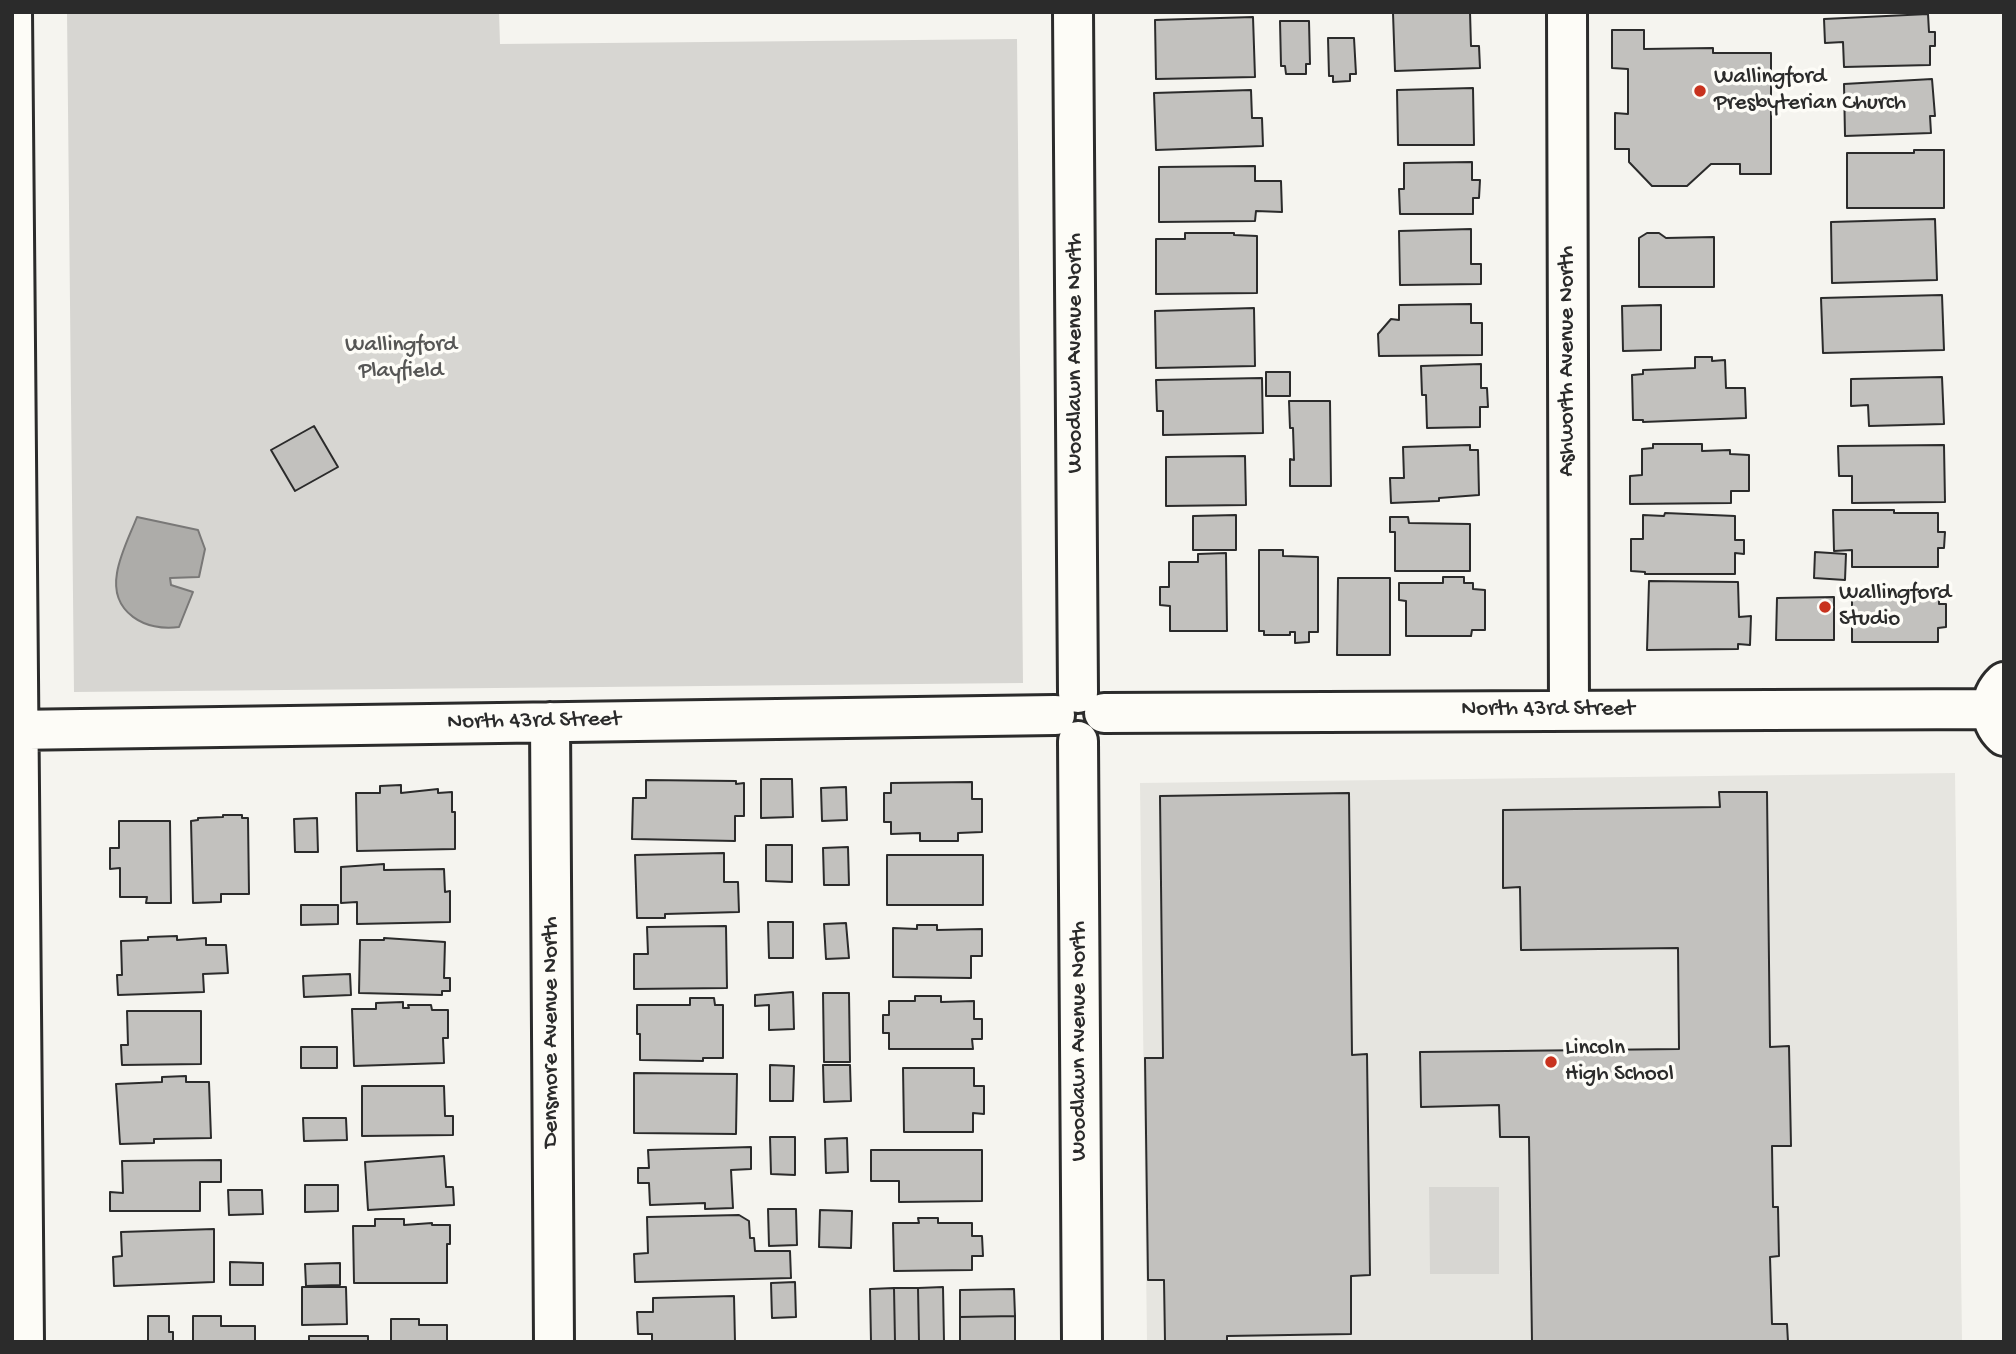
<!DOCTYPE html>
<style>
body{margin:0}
#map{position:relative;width:2016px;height:1354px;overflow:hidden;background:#f5f4ef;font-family:"Gochi Hand",sans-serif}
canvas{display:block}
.frame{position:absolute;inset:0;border:14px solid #2b2b2b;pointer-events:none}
</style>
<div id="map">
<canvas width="2016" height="1354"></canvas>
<div class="frame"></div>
</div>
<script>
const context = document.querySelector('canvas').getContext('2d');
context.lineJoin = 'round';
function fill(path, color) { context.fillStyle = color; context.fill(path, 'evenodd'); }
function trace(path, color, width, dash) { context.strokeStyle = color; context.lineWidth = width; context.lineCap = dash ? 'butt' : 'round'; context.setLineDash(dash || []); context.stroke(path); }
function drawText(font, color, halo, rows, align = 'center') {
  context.font = font + ' "Gochi Hand",sans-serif'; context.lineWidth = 7; context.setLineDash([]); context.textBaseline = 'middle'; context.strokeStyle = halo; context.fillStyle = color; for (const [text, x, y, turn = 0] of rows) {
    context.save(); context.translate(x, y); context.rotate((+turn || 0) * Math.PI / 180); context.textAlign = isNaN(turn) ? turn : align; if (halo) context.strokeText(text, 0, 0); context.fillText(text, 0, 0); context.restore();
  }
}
fill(new Path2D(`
 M1955,773l7,569h-815l-7,-559z`), '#e6e5e0');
fill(new Path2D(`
 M67,12h432l1,32 517,-5 6,644 -949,9z
 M1429,1187h70v87h-69z`), '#d7d6d2');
const water = new Path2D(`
 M137,517l61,13 7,19 -6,28 -29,1 1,7 22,7 -14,35c-33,5 -69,-14 -62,-54 3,-19 13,-38 20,-56z`);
fill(water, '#adaca9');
trace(water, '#797877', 2);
const building = new Path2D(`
 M1470,12l1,34h8l1,22 -85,3 -2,-58z
 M1928,14l1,18h6v14h-5v19l-86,2 -1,-25 -18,1 -1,-24z
 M1253,17l2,60 -99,2 -1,-59z
 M1280,21h29l1,43h-4v10h-20l-1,-8h-4z
 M1612,30h32v19l69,-1v5h58v121h-31v-10h-29l-24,22h-35l-23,-24v-13h-14v-36l13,1v-45l-16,-1z
 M1328,38h26l2,36h-6v7l-17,1v-6h-4z
 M1932,79l3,37h-5l1,17 -86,3 -1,-52z
 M1473,88l1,57h-76l-1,-55z
 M1251,90l1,28h10l1,28 -107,4 -2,-57z
 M1914,150h30v58h-97v-55h67z
 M1472,162v18h8l-1,18h-6v16h-73l-1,-25h5v-26z
 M1255,166v15h26l1,31 -26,-1 -1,10 -96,1v-55z
 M1935,219l2,61 -105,3 -1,-61z
 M1471,229v35h10v20l-81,1 -1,-54z
 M1185,233h49v2l23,1v57l-101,1v-55h29z
 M1647,233h12l7,5 48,-1v50h-75v-49z
 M1942,295l2,55 -121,3 -2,-55z
 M1471,304v19h11v32l-103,1 -1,-22 13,-15 8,1v-15z
 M1661,305v45l-38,1 -1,-45z
 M1254,308l1,58 -99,2 -1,-57z
 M1695,357h17v4l13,-1 1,28h19l1,30 -103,4v-2h-10l-1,-45 11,-1v-4l52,-2z
 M1481,364v24h6l1,19h-8v20l-53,1 -1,-33h-4l-1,-29z
 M1266,372h24v24h-24z
 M1942,377l2,47 -75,2 -1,-21 -17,1v-27z
 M1262,378l1,55 -100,2v-24h-6l-1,-31z
 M1289,401h41l1,85h-41v-27l4,1 -1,-32h-3z
 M314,426l24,41 -43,24 -24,-41z
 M1653,444h49v7l28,-1v4l19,1v36h-18v12l-101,1v-28l12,-1v-26l11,-1z
 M1470,445v5h8l1,45 -40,3v3l-48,2 -1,-25h14l-1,-31z
 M1944,445l1,57 -93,1v-27h-13l-1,-30z
 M1245,456l1,49 -80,1v-49z
 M1833,510h61v3h44v19h7l-1,16h-6v19h-86v-17l-18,1z
 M1665,513l70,3v24h9v14l-9,-1v21h-90v-2l-14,-1v-32h12v-24l21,1z
 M1236,515v35h-43v-34z
 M1390,517h18l1,6 61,1v47h-75v-39h-5z
 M1259,550h24v6l35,1v75h-9v10l-14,1v-11h-5v3h-26v-4h-5z
 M1815,552l31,2 -1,26 -31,-2z
 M1226,553l1,78h-57v-25l-10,-1v-18h9v-25h29v-8z
 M1443,577h21v6h9v6l12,1v40h-13l-1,6h-65v-35l-7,-1v-17h44z
 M1338,578h52v77h-53z
 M1649,581l89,1 1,35 12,-1 -1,29 -12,-1v5l-91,1z
 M1852,589l87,1v14h7v23l-8,1v14h-86z
 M1834,597v43h-58l1,-42z
 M761,779h31l1,38 -32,1z
 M646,780l90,1v3l8,-1v33h-9v25l-103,-2 1,-41h13z
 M972,782v17h10v33l-24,1v8h-38v-8l-29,1v-12h-7v-29h7v-10z
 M401,785v8l37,-4v4l14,-1v20h3v37l-98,2 -1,-58h24v-7z
 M846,787l1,33 -25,1 -1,-33z
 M1719,792h48l3,255 19,-1 2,100h-19l1,61h5l1,49 -9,1 2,67h15l1,18h-256l-3,-205h-29l-1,-32 -78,2 -1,-55 259,-3 -1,-101 -157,2 -1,-63 -17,1v-78l217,-3z
 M1349,793l3,262 15,-1 3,221 -19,1v58l-124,2v6h-62l-1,-62h-16l-3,-222h18l-3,-262z
 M223,815h19v3h6l1,76h-28v8l-28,1 -2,-82 7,-1v-2l25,-1z
 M317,818l1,34h-23l-1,-33z
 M119,821h51l1,82h-25l1,-6h-27v-29l-10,1v-21h9z
 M766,845h26v37l-26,-1z
 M848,847l1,38h-25l-1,-37z
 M724,853v29h14l1,30 -74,2v4h-28l-2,-63z
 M887,855h96v50h-96z
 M384,864v6l60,-1 1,23 5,-1v31l-93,2v-22l-16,1v-36z
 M301,905h37v19l-37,1z
 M768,922h25v36h-24z
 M846,923l3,35 -23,1 -2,-35z
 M917,925h20v5l45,-1v27h-11v22l-78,-1v-49l24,1z
 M726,926l1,62 -93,1v-35h14l-1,-27z
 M177,936v4l29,-2v7h20l2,28 -25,1 1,18 -86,3 -1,-20h5l-1,-34 27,-1v-3z
 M384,938l61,4 -1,36h6v13h-8v4l-83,-2 1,-53h24z
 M350,974l1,21 -47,2 -1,-21z
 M793,992l1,37 -25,1v-25l-14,1v-11z
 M823,993h26l1,69h-26z
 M915,996h26v6l33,-1v18h8v20h-10l1,10h-84v-16h-6v-18h6v-14h26z
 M690,998h24l1,7h8v53h-20v3l-63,-1v-26h-3v-29h53z
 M403,1002v6h6l-1,-3h23l1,5h16v28h-5l1,25 -90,3 -2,-57h24v-6z
 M127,1011h74v53l-79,1 -1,-20h7z
 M301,1047h36v21h-36z
 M770,1065l24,1 -1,35h-23z
 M823,1065h27l1,36 -27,1z
 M903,1068h71v18h10v28l-11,-1v19h-69z
 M634,1073l103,1 -1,60 -102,-1z
 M186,1076v6h23l2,56 -57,1v4l-34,1 -4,-60 46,-2v-5z
 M362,1086h82l1,30h8v19l-91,1z
 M303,1118h43l1,22 -43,1z
 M770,1137h25v38l-24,-1z
 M847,1138l1,34 -22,1 -1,-34z
 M751,1147v22l-20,1 2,38 -28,1v-6l-55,2 -1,-22h-11v-15h11l-1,-18z
 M871,1150h111v51l-83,1v-21h-28z
 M444,1156l2,31h7l1,18 -86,5 -3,-48z
 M221,1160v22h-21v29h-90v-19l13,1 -1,-32z
 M305,1185h33v26l-33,1z
 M228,1190h34l1,24 -34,1z
 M768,1209h28l1,36 -28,1z
 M820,1210l32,1 -1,37 -32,-1z
 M739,1215l10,6 1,17h4l1,13h35l1,27 -156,4 -1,-28 14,-1 -1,-36z
 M918,1218h20v5h34v13h10l1,20h-11v14l-78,1 -1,-48h26z
 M375,1219h29v6l28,-2v2h18v19h-3v39h-93l-1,-57h22z
 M214,1229v53l-100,4 -1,-29 9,-1 -1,-24z
 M230,1262l33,1v22h-33z
 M340,1263v22l-34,1 -1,-22z
 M795,1282l1,35 -24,1 -1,-35z
 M302,1287h44l1,37 -45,1z
 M943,1287l1,55h-25l-1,-54z
 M894,1288l1,54h-24l-1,-53z
 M894,1288h24l1,54h-24z
 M1014,1289l1,27 -55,1v-27z
 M734,1296l1,46h-83v-8h-14l-1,-22h16v-14z
 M148,1316h21v16h4v10h-25z
 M193,1316h28v10h34v16h-62z
 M1015,1316v26h-55v-25z
 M391,1319h28v6h28v17h-56z
 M309,1336h59v6h-59z`);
fill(building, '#c2c1be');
trace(building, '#2b2b2b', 2);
const minor = new Path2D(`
 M12,12l12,1330
 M1073,12l5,681
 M1567,12l2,698
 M2004,682c-16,15 -16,39 0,54
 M1104,713l888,-4
 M550,722l4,620
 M12,730l1043,-15
 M1078,741l4,601`);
trace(minor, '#2b2b2b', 44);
trace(minor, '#fdfcf7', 38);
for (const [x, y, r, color] of [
 [1700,91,7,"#c8321e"],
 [1825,607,7,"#c8321e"],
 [1551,1062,7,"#c8321e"]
]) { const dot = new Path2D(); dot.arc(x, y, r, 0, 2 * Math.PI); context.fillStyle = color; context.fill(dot); trace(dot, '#fdfcf7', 2.5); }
drawText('23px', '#2b2b2b', '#fdfcf7', [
 ["Wallingford",1714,78],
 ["Presbyterian Church",1714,104],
 ["Wallingford",1839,594],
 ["Studio",1839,620],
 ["Lincoln",1565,1049],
 ["High School",1565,1075]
], 'left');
drawText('23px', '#565655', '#fdfcf7', [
 ["Wallingford",401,346],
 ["Playfield",401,372]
]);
drawText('23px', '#2b2b2b', '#fdfcf7', [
 ["Woodlawn Avenue North",1076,353,-90],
 ["Ashworth Avenue North",1568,361,-90],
 ["North 43rd Street",1548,710],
 ["North 43rd Street",534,722,-1],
 ["Densmore Avenue North",552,1032,-90],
 ["Woodlawn Avenue North",1080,1041,-90]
]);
</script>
